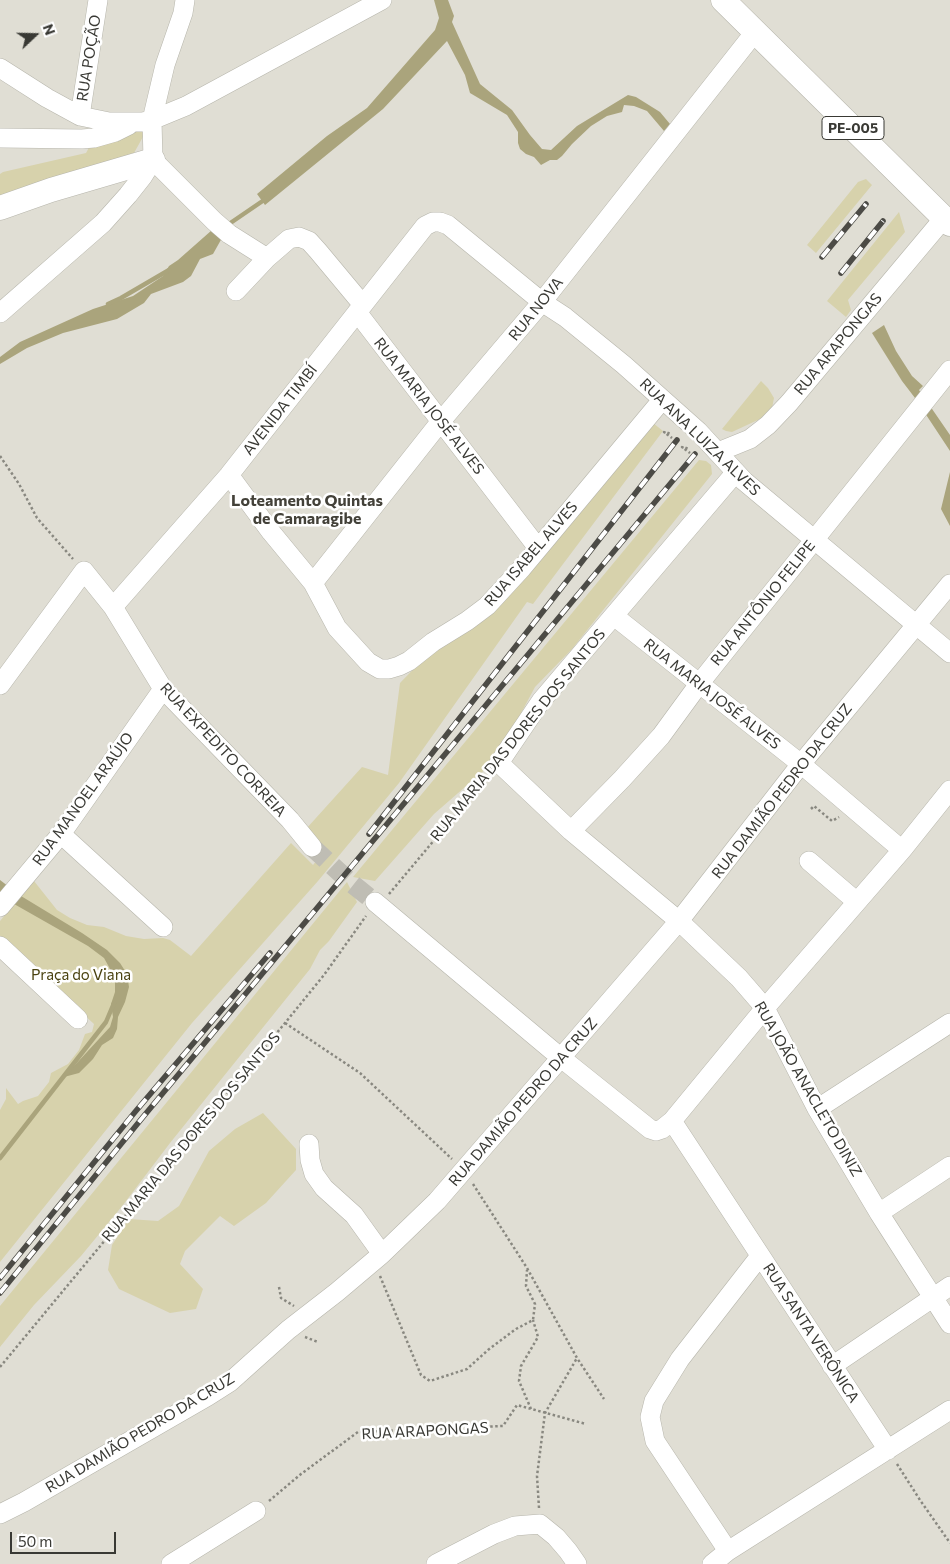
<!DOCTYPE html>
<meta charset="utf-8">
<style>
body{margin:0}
#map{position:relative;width:950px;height:1564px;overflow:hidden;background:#e0ded4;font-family:Commissioner,sans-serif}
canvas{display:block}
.north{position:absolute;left:10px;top:10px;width:50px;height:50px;-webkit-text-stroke:4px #fff;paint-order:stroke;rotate:69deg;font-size:14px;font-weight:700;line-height:20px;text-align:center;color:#393934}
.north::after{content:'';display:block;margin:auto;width:18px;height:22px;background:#393934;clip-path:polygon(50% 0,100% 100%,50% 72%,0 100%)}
.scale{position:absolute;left:10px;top:1532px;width:106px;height:22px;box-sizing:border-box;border:2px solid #393934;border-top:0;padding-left:6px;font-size:15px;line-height:18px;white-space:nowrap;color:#393934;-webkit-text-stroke:4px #fff;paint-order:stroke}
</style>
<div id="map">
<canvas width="950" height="1564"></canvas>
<div class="north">N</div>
<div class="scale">50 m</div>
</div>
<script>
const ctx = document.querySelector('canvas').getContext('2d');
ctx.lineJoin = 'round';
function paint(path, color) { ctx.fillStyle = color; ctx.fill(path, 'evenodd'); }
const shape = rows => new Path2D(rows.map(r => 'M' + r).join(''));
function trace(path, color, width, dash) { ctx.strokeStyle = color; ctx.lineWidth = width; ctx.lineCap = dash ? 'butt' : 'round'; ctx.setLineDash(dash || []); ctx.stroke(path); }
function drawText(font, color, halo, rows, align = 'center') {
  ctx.font = font + ' Commissioner,sans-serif'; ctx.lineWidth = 5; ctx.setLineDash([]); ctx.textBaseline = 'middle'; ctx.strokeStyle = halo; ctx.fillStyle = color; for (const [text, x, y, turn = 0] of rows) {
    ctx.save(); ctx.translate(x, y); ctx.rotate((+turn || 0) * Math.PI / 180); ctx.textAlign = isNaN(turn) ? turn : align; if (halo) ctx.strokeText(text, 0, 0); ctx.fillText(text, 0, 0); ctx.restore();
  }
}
const green = shape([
 [149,126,134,153,0,196,0,174,3,172,86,153,91,144],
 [866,179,872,185,816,253,807,245,858,182],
 [899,212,905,232,848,300,851,310,846,317,827,301],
 [761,381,768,388,774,398,772,408,760,419,732,432,726,431,722,429],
 [653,423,663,431,533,604,527,602,399,783,318,881,192,1023,0,1262,0,1110,6,1099,6,1088,18,1104,23,1101,38,1096,49,1082,51,1073,68,1064,79,1050,85,1034,92,1032,94,1024,0,938,0,921,34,881,57,910,70,918,87,925,104,927,126,936,144,939,163,938,170,940,191,956,291,843,313,865,325,850,306,829,362,767,388,775,400,683],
 [699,460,706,461,711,465,712,474,572,649,535,687,496,760,434,814,375,881,353,877],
 [347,882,357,902,329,941,320,950,310,969,170,1143,123,1205,81,1256,34,1305,0,1347,0,1306],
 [263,1113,296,1149,296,1170,266,1203,234,1226,220,1216,185,1251,180,1264,203,1289,196,1309,170,1313,119,1289,108,1270,112,1245,129,1219,158,1221,179,1206,209,1151,235,1129]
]);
const water = shape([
 [434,0,448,0,454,16,452,22,480,84,512,110,530,135,542,149,551,150,577,126,628,95,636,97,660,112,670,124,664,131,647,111,634,106,624,105,622,112,607,116,591,126,572,144,562,156,557,160,550,160,541,165,534,157,526,154,520,149,518,143,518,132,507,115,470,93,465,75,447,41,383,109,265,205,257,194,327,136,367,108,435,30,439,18],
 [212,230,222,238,213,254,200,259,191,276,183,282,151,294,144,303,117,319,63,333,27,348,0,364,0,357,20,342,93,309,133,296,163,276,169,266,178,260],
 [884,325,896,351,912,376,923,386,919,390,950,435,950,451,915,398,902,381,872,333],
 [950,472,950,526,941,509],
 [0,880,21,896,82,933,107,950,120,963,127,974,129,987,125,1002,118,1017,117,1029,113,1038,102,1045,93,1059,79,1073,64,1077,110,1027,113,1017,111,1004,115,992,115,982,109,967,104,958,88,946,0,896]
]);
const stream = shape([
 [226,226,267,198],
 [108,304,121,298,169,270],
 [0,1158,106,1022,114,1003]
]);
const minorTunnel = shape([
 [312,847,350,882,375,902]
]);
const path = shape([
 [669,432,668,434,664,432,672,438],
 [687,447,686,449,682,447,690,453],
 [0,456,19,484,37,518,73,559],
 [811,809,814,806,832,821,839,817],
 [389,894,488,776],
 [285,1023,360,1073,452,1159],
 [473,1184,527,1268,577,1358,604,1399],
 [380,1276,421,1375,430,1381,467,1369,488,1350,516,1329,533,1320,535,1304,526,1286,527,1270],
 [279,1287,281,1298,294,1306],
 [305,1337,318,1342],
 [0,1367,285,1023,324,975,366,916],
 [531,1409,519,1381,521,1366,538,1337,533,1320],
 [897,1464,920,1500,950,1543],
 [269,1501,301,1474,358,1432,503,1426,517,1405,586,1424],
 [539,1508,537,1476,545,1413,577,1358]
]);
const minor = shape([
 [0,68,47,98,80,116,109,122,142,122,152,120,186,106,382,0],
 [80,116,98,0],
 [0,138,82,139,94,138,115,132,129,125],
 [153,160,214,221,229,234,267,258],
 [236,291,267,258,289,239,299,237,309,241,318,251,363,305],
 [357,312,538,548],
 [0,313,103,223,128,195,143,176,153,160,152,120,165,65,183,13,185,0],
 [718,452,750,439,768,425,789,403,944,218],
 [736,472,541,701,499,763,571,831,679,921,739,978,765,1008,817,1109,879,1213,950,1324],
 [229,475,271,532,313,583,337,628,368,662,380,669,389,669,399,666,409,661,433,642,467,621,487,606,522,568,662,400],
 [313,583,441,421,542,302,755,32],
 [113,607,229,475,425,226,433,222,440,222,448,225,542,302,565,317,624,365,698,431,744,481,950,653],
 [614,616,801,764,902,850],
 [0,685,84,571,113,607,163,689,290,820,312,847],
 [571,831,622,779,661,736,699,684,950,370],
 [61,834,163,927],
 [809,861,857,902],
 [375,902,560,1057,650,1129,656,1131,662,1129,672,1121,765,1008,902,850,950,790],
 [0,907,61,834,163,689],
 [0,946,78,1019],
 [817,1109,950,1023],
 [672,1121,888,1450],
 [309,1144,310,1160,314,1174,324,1188,354,1215,382,1254],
 [879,1213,950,1166],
 [832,1366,950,1286],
 [0,1514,24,1502,208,1396,230,1382,288,1330,337,1292,382,1254,437,1201,679,921,801,764,950,584],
 [728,1551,655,1441,650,1417,654,1401,680,1359,760,1256],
 [171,1564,256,1511],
 [436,1564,494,1534,515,1526,540,1524,556,1537,568,1551,577,1564],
 [712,1564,728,1551,950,1410]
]);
const major = shape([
 [723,0,950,224],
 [0,208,51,190,153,160]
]);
const rail = shape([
 [822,257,866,204],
 [841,273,883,221],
 [369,834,677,440],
 [0,1278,135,1112,270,953],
 [0,1293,143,1117,695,454]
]);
const shields = [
 [853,128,62]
];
const shieldNames = [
 ["PE-005",853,128]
];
const streetNames = [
 ["RUA POÇÃO",89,58,-81],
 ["RUA NOVA",536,309,-51],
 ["RUA ARAPONGAS",838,344,-50],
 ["RUA MARIA JOSÉ ALVES",429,406,52],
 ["AVENIDA TIMBÍ",280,410,-52],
 ["RUA ANA LUIZA ALVES",700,437,44],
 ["RUA ISABEL ALVES",531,554,-49],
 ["RUA ANTÔNIO FELIPE",763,603,-51],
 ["RUA MARIA JOSÉ ALVES",712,694,38],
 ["RUA MARIA DAS DORES DOS SANTOS",518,735,-51],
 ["RUA EXPEDITO CORREIA",223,750,47],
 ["RUA DAMIÃO PEDRO DA CRUZ",782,791,-52],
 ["RUA MANOEL ARAÚJO",83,799,-54],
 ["RUA JOÃO ANACLETO DINIZ",808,1089,60],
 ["RUA DAMIÃO PEDRO DA CRUZ",523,1102,-49],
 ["RUA MARIA DAS DORES DOS SANTOS",191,1137,-50],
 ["RUA SANTA VERÔNICA",811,1333,57],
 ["RUA ARAPONGAS",425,1431,-3],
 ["RUA DAMIÃO PEDRO DA CRUZ",140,1433,-31]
];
const parkNames = [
 ["Praça do Viana",81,975]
];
const neighbourhoodNames = [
 ["Loteamento Quintas",307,501],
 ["de Camaragibe",307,519]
];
paint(green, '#d7d2ac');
paint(water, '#aaa47c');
trace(stream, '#aaa47c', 4.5);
trace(minorTunnel, '#bfbdb4', 19, [19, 9]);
trace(minor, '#b6b5ab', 20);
trace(major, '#b6b5ab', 25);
trace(path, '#898880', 2.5, [2.5, 2.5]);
trace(minor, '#fff', 19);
trace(major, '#fff', 24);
trace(rail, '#4c4b46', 5.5);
trace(rail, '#fff', 4, [11]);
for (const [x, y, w] of shields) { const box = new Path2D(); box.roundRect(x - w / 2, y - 11.5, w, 23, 4); ctx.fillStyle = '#fff'; ctx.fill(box); trace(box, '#393934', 1); }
drawText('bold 14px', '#393934', null, shieldNames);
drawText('15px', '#393934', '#fff', streetNames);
drawText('15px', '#4a4210', '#fff', parkNames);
drawText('bold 16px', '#434139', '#fff', neighbourhoodNames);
</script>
